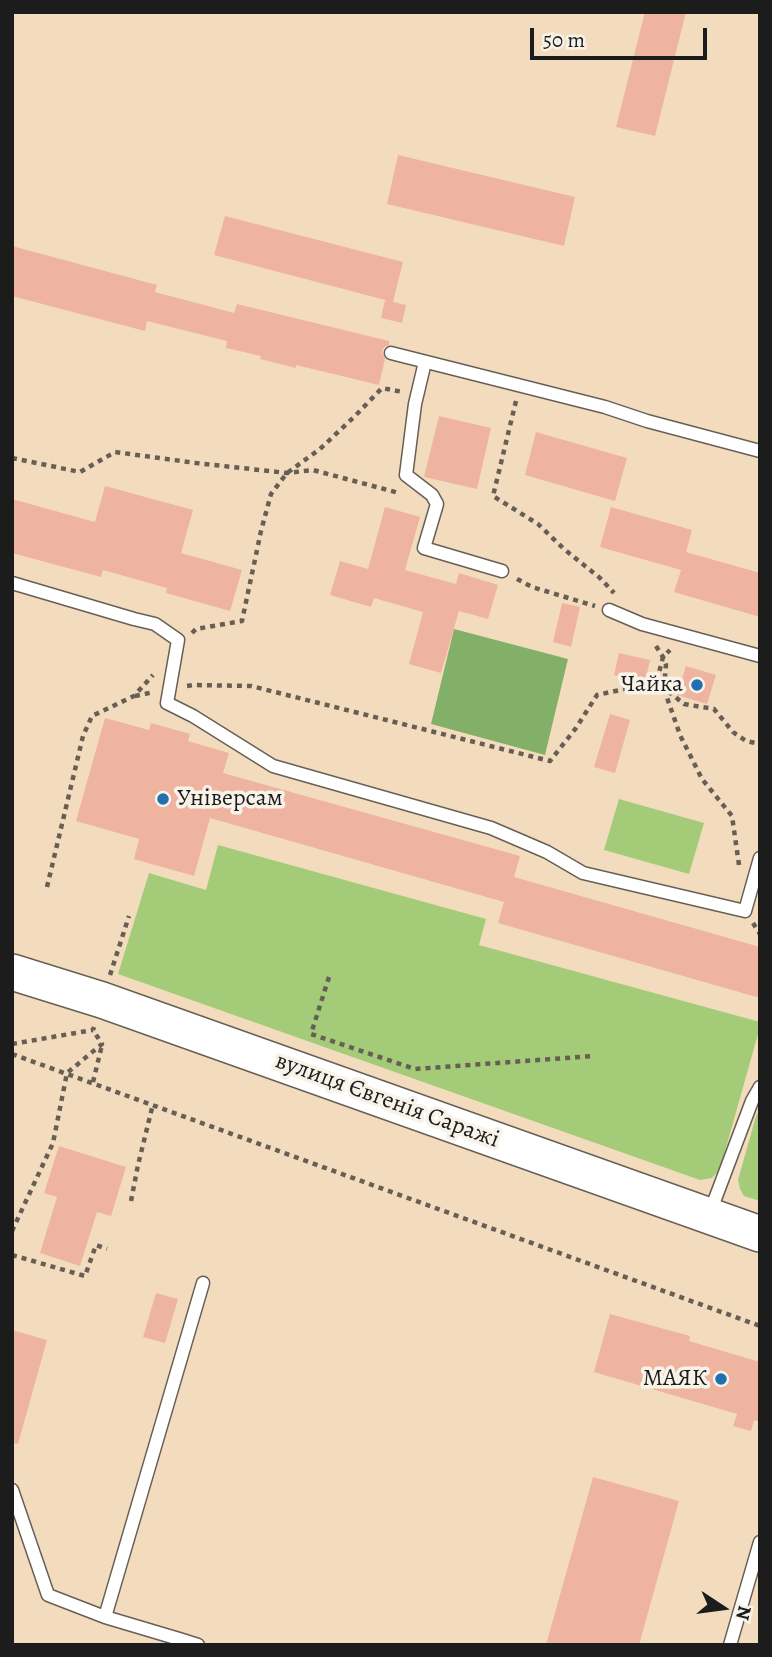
<!DOCTYPE html>
<meta charset="utf-8">
<style>
body{margin:0}
#map{position:relative;width:772px;height:1657px;overflow:hidden;background:#f3dcbe;font-family:Alegreya,serif}
canvas{display:block}
.frame{position:absolute;inset:0;border:14px solid #1c1c1c;pointer-events:none}
.north{position:absolute;left:688px;top:1573px;width:70px;height:70px;-webkit-text-stroke:5px #f7f3e8;paint-order:stroke;rotate:103deg;font-size:19px;font-weight:700;line-height:28px;text-align:center;color:#1c1c1c}
.north::after{content:'';display:block;margin:auto;width:24px;height:32px;background:#1c1c1c;clip-path:polygon(50% 0,100% 100%,50% 72%,0 100%)}
.scale{position:absolute;left:530px;top:28px;width:177px;height:32px;box-sizing:border-box;border:4px solid #1c1c1c;border-top:0;padding-left:9px;font-size:21px;line-height:24px;white-space:nowrap;color:#1c1c1c;-webkit-text-stroke:5px #f7f3e8;paint-order:stroke}
</style>
<div id="map">
<canvas width="772" height="1657"></canvas>
<div class="frame"></div>
<div class="north">N</div>
<div class="scale">50 m</div>
</div>
<script>
const ctx = document.querySelector('canvas').getContext('2d');
ctx.lineJoin = 'round';
function paint(path, color) { ctx.fillStyle = color; ctx.fill(path, 'evenodd'); }
const shape = rows => new Path2D(rows.map(r => 'M' + r).join(''));
function trace(path, color, width, dash) { ctx.strokeStyle = color; ctx.lineWidth = width; ctx.lineCap = dash ? 'butt' : 'round'; ctx.setLineDash(dash || []); ctx.stroke(path); }
function drawText(font, color, halo, rows, align = 'center') {
  ctx.font = font + ' Alegreya,serif'; ctx.lineWidth = 7; ctx.setLineDash([]); ctx.textBaseline = 'middle'; ctx.strokeStyle = halo; ctx.fillStyle = color; for (const [text, x, y, turn = 0] of rows) {
    ctx.save(); ctx.translate(x, y); ctx.rotate((+turn || 0) * Math.PI / 180); ctx.textAlign = isNaN(turn) ? turn : align; if (halo) ctx.strokeText(text, 0, 0); ctx.fillText(text, 0, 0); ctx.restore();
  }
}
const green = shape([
 [619,799,704,823,689,874,604,850],
 [218,845,486,919,479,945,760,1022,760,1027,720,1169,712,1178,700,1180,118,974,149,873,206,890],
 [760,1109,760,1201,744,1196,740,1189,738,1180,756,1116]
]);
const forest = shape([
 [454,629,568,659,545,755,431,724]
]);
const building = shape([
 [645,12,686,12,655,136,616,127],
 [398,155,575,197,564,246,387,204],
 [225,216,403,262,393,302,214,255],
 [12,246,157,285,155,292,234,313,237,304,389,341,389,345,384,347,382,352,385,359,379,385,296,365,296,368,260,359,261,356,226,348,227,341,147,321,145,331,12,296],
 [385,300,406,305,402,323,381,318],
 [439,416,491,428,477,489,424,477],
 [536,432,627,458,615,501,525,475],
 [105,486,193,510,181,553,242,570,230,611,166,593,167,588,103,570,101,577,12,553,12,499,95,522],
 [385,507,420,517,405,570,456,584,459,573,498,585,488,619,459,611,441,673,409,664,423,612,374,598,371,607,330,595,340,561,368,569],
 [611,507,692,530,686,552,760,573,760,617,674,592,681,570,600,547],
 [562,603,580,607,571,647,553,642],
 [619,653,650,660,645,682,614,675],
 [686,666,716,675,707,704,677,695],
 [610,714,630,720,615,773,594,767],
 [105,718,149,730,151,723,190,734,188,741,229,753,223,773,520,856,514,877,760,947,760,998,498,923,504,902,210,818,194,876,134,859,139,839,76,821],
 [59,1146,126,1167,111,1216,97,1212,80,1266,40,1253,57,1197,44,1193],
 [156,1293,178,1299,165,1343,143,1337],
 [610,1314,690,1336,689,1341,760,1362,760,1422,754,1420,751,1431,733,1426,737,1414,594,1372],
 [12,1330,47,1340,18,1444,12,1443],
 [593,1477,679,1501,639,1645,546,1645]
]);
const path = shape([
 [516,401,493,496,538,524,564,549,600,578,614,593],
 [12,458,80,472,115,452,196,463,287,473,313,470,399,493],
 [517,579,532,587,595,606],
 [192,633,196,629,242,621,261,531,271,494,287,473,320,449,355,416,382,388,403,392],
 [656,646,663,657,666,665,664,688,684,704,714,709,733,732,746,741,760,744],
 [187,686,194,685,251,686,550,761,576,728,597,695,634,687,655,688,663,657,670,650],
 [664,689,680,735,702,779,732,816,739,865],
 [135,696,154,692],
 [47,887,83,736,92,716,134,696,153,675],
 [753,923,760,934],
 [110,975,129,916],
 [329,977,311,1034,415,1069,593,1056],
 [12,1044,93,1030],
 [12,1054,760,1326],
 [93,1082,102,1045],
 [131,1201,138,1165,153,1104],
 [12,1231,53,1143,67,1073,102,1044,93,1030,94,1027],
 [12,1255,85,1276,96,1245,107,1249]
]);
const service = shape([
 [391,353,605,407,647,421,760,451],
 [425,362,415,404,406,475,432,495,437,504,424,548,502,571],
 [12,583,134,619,155,624,178,640,167,703,193,716,273,766,491,828,547,852,583,873,745,911,760,858],
 [609,610,642,624,760,656],
 [709,1215,752,1101,760,1087],
 [12,1490,48,1595,105,1617,179,1639,177,1645],
 [105,1617,203,1283],
 [179,1639,198,1645],
 [730,1645,760,1542]
]);
const secondary = shape([
 [12,972,102,1000,760,1234]
]);
const markers = [
 [697,685,7,"#1f6fb2"],
 [163,799,7,"#1f6fb2"],
 [721,1379,7,"#1f6fb2"]
];
const poiNames = [
 ["Чайка",683,685],
 ["Універсам",177,799,"left"],
 ["МАЯК",707,1379]
];
const streetNames = [
 ["вулиця Євгенія Саражі",387,1101,20]
];
paint(green, '#a4cc78');
paint(forest, '#83b068');
paint(building, '#eeb49f');
trace(service, '#675f55', 15);
trace(secondary, '#675f55', 38);
trace(path, '#675f55', 4.5, [5, 5]);
trace(service, '#fff', 12);
trace(secondary, '#fff', 35);
for (const [x, y, r, color] of markers) { const dot = new Path2D(); dot.arc(x, y, r, 0, 2 * Math.PI); ctx.fillStyle = color; ctx.fill(dot); trace(dot, '#f7f3e8', 2.5); }
drawText('24px', '#1c1c1c', '#f7f3e8', poiNames, 'right');
drawText('24px', '#1c1c1c', '#f7f3e8', streetNames);
</script>
